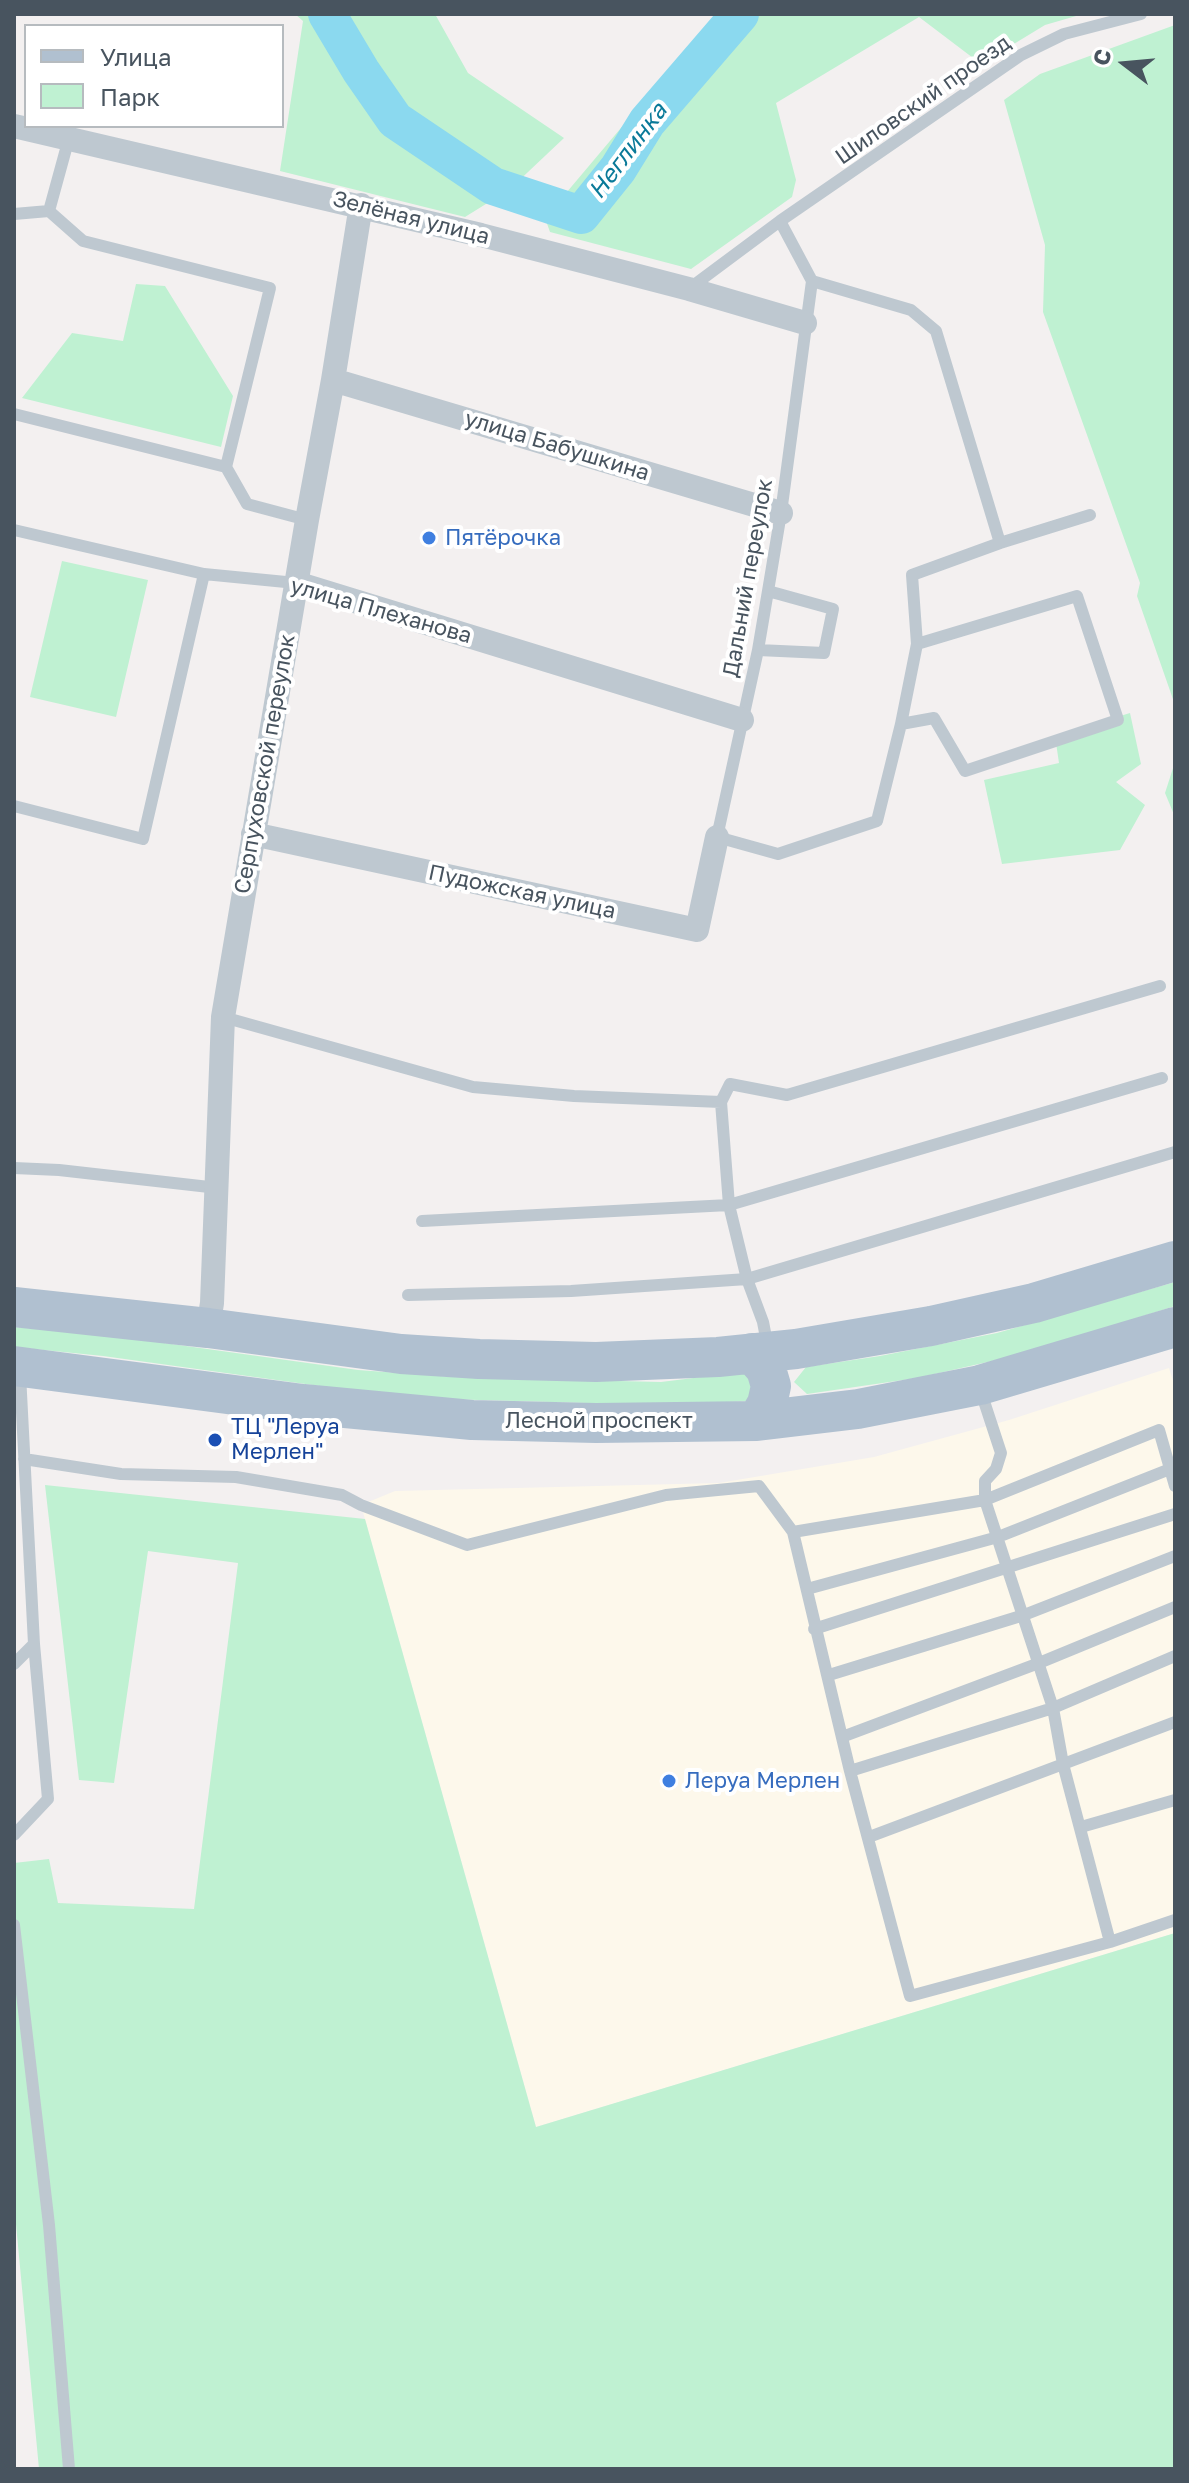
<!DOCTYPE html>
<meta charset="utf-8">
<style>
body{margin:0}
#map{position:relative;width:1189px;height:2483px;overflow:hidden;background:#f3f0f0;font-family:"Golos Text",sans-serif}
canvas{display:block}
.frame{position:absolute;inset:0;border:16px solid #48545f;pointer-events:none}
.legend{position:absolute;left:24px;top:24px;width:260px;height:104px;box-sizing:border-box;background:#fff;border:2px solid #b6bbbf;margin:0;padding:10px 14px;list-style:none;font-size:24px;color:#48545f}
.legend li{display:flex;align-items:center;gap:16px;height:40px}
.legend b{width:40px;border:2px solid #b6bbbf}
.north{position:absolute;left:1085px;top:24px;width:80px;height:80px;-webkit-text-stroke:6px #fff;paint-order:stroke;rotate:286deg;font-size:22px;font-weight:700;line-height:32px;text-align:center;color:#48545f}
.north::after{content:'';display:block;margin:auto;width:28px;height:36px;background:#48545f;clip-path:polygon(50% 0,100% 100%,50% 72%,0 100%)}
</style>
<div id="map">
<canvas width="1189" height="2483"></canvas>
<div class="frame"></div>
<ul class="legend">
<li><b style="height:10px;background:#b0c0d0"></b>Улица</li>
<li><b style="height:22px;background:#bff1d2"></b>Парк</li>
</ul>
<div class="north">С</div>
</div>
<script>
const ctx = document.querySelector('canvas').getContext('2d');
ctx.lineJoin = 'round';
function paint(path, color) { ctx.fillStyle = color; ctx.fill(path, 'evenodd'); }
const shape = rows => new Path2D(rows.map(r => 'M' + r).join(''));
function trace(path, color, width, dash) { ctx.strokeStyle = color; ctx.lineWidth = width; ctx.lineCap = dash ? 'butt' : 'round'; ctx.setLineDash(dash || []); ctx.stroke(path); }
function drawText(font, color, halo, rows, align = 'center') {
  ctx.font = font + ' "Golos Text",sans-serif'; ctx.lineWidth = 8; ctx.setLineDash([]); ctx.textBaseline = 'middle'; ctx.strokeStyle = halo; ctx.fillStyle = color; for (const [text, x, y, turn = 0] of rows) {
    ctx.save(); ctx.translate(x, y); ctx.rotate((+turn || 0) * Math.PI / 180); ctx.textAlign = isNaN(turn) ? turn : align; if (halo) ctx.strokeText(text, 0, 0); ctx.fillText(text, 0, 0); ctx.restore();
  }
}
const commercial = shape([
 [1169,1368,1175,1387,1175,1933,536,2127,361,1505,395,1491,719,1483,874,1457,1009,1420]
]);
const green = shape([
 [295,14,435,14,468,73,564,138,510,189,465,217,280,171,303,21],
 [717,14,1083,14,1045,25,981,64,919,17,776,103,796,180,792,197,691,269,550,232,545,218],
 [1175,25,1175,705,1137,596,1140,583,1043,312,1045,245,1004,100,1040,74],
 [136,284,165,286,233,396,221,447,22,398,72,333,123,341],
 [62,561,148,580,116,717,30,697],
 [1130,713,1141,764,1116,782,1145,805,1120,850,1002,864,984,780,1059,763,1055,736],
 [1175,762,1175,817,1165,793],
 [1175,1282,1175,1306,1023,1354,917,1378,807,1394,794,1382,806,1367,880,1356,997,1333],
 [14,1327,107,1335,358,1370,454,1377,661,1382,750,1371,758,1377,750,1401,658,1405,443,1399,356,1391,103,1356,14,1347],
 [45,1485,365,1519,536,2127,1175,1933,1175,2469,39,2469,14,2203,14,1863,49,1859,58,1903,194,1909,238,1563,148,1551,114,1783,79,1780]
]);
const river = shape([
 [327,14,361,71,395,120,493,186,581,215,618,169,647,122,740,14]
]);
const lane = shape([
 [49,211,69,138],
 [14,214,49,211,83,241,270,288,226,467,247,504,307,520],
 [780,221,812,281],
 [690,288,780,221,1021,55,1064,34,1141,14],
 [14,414,226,467],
 [14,530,204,574,296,583],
 [1000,543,936,331,911,310,812,281,781,513,768,591,758,650,717,837,778,854,877,821,901,724,917,644,912,575,1000,543,1090,515],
 [758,650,824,653,833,609,768,591],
 [901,724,934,718,965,771,1118,720,1077,596,917,644],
 [14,806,143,839,204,574],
 [223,1017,473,1087,574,1096,721,1102],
 [14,1168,59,1170,218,1188],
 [422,1221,729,1205,1162,1078],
 [408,1295,571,1291,747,1279,1175,1152],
 [768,1348,763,1322,747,1279,729,1205,721,1102,730,1084,787,1095,1160,986],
 [980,1389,1001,1453,996,1469,985,1481,985,1500,1053,1708,1063,1764,1110,1942],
 [24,1459,121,1474,236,1477,342,1495,361,1505,467,1545,666,1495,759,1486,793,1532],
 [1175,1486,1159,1430,985,1500,793,1532,850,1771,910,1996,1110,1942,1175,1920],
 [807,1589,998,1537,1170,1469],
 [814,1629,1175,1514],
 [14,1664,34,1644,20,1374],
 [829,1675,1024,1615,1175,1556],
 [842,1737,1039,1663,1175,1607],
 [850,1771,1053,1708,1175,1656],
 [1081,1827,1175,1800],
 [14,1835,48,1799,34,1644],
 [869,1837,1175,1722],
 [14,1925,49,2225,69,2469]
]);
const street = shape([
 [14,126,481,235,689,289,805,323],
 [333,380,781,513],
 [296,583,742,720],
 [253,834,697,930,717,837],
 [208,1328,212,1303,223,1017,307,520,333,380,361,205]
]);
const primary = shape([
 [14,1307,208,1328,401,1354,479,1359,596,1362,718,1357,796,1349,931,1326,1034,1303,1175,1261],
 [752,1353,766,1369,771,1386,767,1404,757,1421],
 [14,1366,303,1404,472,1420,596,1423,757,1421,858,1409,980,1385,1175,1327]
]);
const markers = [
 [429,538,8,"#3f7fe0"],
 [215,1440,8,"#1a4fb4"],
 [669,1781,8,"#3f7fe0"]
];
const streetNames = [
 ["Шиловский проезд",923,100,-35],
 ["Зелёная улица",411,218,14],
 ["улица Бабушкина",557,446,17],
 ["Дальний переулок",748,578,-80],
 ["улица Плеханова",381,611,16],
 ["Серпуховской переулок",265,764,-80],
 ["Пудожская улица",522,892,12],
 ["Лесной проспект",599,1421]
];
const shopNames = [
 ["Пятёрочка",445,538],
 ["Леруа Мерлен",685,1781]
];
const transitNames = [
 ["ТЦ \"Леруа",231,1427],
 ["Мерлен\"",231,1452]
];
const waterNames = [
 ["Неглинка",628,151,-53]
];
paint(commercial, '#fdf8eb');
paint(green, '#bff1d2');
trace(river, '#8bd9ef', 38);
trace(lane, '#bec8d0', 12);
trace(street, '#bec8d0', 24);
trace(primary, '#b0c0d0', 40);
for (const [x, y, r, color] of markers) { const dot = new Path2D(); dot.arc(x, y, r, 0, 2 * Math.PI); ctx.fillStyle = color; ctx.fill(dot); trace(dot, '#fff', 3); }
drawText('22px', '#48545f', '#fff', streetNames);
drawText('22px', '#366cbe', '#fff', shopNames, 'left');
drawText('22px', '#164399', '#fff', transitNames, 'left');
drawText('italic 24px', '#0a7a99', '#fff', waterNames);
</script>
